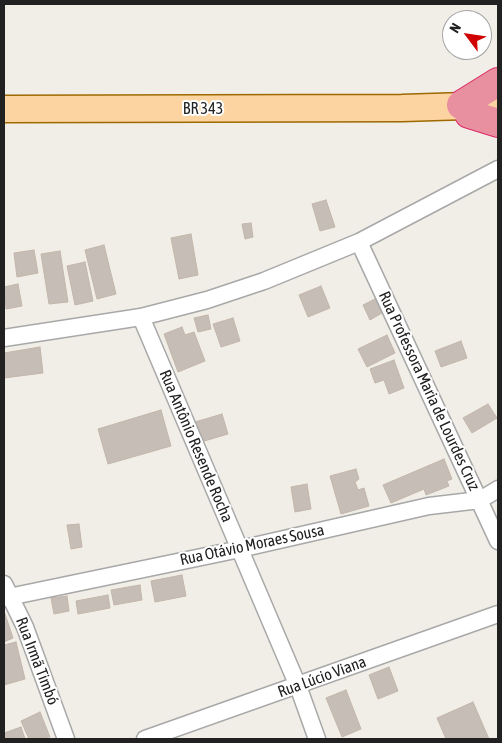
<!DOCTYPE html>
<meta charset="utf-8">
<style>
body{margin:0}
#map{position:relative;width:502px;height:743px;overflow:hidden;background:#f1eee7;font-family:"Asap Condensed",sans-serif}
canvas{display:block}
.frame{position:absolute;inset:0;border:5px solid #212121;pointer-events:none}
.north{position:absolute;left:442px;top:10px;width:50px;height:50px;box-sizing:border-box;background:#fff;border:1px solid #a6a6a6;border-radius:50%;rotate:301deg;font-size:14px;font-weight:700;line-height:20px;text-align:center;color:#212121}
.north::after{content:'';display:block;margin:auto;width:18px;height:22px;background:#d10001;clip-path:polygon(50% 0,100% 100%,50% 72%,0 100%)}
</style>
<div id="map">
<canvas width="502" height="743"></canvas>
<div class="frame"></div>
<div class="north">N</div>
</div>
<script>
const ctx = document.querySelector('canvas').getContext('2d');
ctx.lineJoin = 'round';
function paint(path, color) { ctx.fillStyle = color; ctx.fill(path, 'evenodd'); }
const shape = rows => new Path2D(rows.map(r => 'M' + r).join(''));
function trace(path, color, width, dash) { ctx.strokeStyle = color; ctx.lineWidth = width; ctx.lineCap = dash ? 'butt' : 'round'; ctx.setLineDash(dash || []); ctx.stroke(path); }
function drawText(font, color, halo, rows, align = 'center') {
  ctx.font = font + ' "Asap Condensed",sans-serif'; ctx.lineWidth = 4; ctx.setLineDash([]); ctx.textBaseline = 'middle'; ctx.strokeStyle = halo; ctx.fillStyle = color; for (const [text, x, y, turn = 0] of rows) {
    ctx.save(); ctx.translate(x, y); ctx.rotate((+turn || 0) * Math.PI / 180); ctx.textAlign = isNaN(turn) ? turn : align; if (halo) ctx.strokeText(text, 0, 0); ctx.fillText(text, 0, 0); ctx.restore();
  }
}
const building = shape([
 [326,200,335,227,320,231,312,204,326,200],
 [251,223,253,237,245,239,242,224,251,223],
 [191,234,198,275,179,279,171,238,191,234],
 [104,245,116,294,97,299,85,250,104,245],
 [34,250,38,273,17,277,14,253,34,250],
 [60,251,68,302,49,304,41,254,60,251],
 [85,262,93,301,75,305,67,266,85,262],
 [18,284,22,306,6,309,4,287,18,284],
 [321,286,330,308,308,317,299,295,321,286],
 [375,299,382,313,370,320,363,305,375,299],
 [208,315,211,329,198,332,194,318,208,315],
 [233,318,240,341,221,347,213,324,233,318],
 [182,327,185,335,194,332,205,361,178,372,164,334,182,327],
 [387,335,395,353,367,367,358,349,387,335],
 [461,341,467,358,441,367,435,351,461,341],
 [40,347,43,373,4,378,4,353,40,347],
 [394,360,404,388,389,394,384,380,375,383,370,369,394,360],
 [488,404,497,418,472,433,463,418,488,404],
 [161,410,171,446,108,464,98,429,161,410],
 [222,414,228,434,201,442,195,422,222,414],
 [444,459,452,479,447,481,449,486,426,495,424,489,391,503,383,485,444,459],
 [356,469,359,479,355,482,358,490,364,488,369,506,341,514,330,476,356,469],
 [307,484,311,509,295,512,291,487,307,484],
 [79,524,82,547,71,549,67,525,79,524],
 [182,575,186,596,155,602,151,581,182,575],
 [140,585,142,600,114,605,111,590,140,585],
 [108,595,110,608,78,614,76,601,108,595],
 [67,596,69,611,54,614,51,598,67,596],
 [4,611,13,638,4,642,4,611],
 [16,642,25,679,4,685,4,645,16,642],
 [389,667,398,691,378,699,369,675,389,667],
 [346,690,361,729,342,737,326,698,346,690],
 [473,702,489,739,446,739,437,718,473,702],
 [40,712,50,737,29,739,21,721,40,712],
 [21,727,25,739,4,739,4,733,21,727]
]);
const street = shape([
 [359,242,498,541],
 [141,317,298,686,317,739],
 [4,338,141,317,207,300,264,281,359,242,498,169],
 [4,584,25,627,66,739],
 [4,598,240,549,429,506,480,500,498,489],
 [145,739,498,614]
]);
const primary = shape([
 [4,109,402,108,498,105]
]);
const highway = shape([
 [461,105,498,82],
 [469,114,498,123]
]);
const streetNames = [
 ["BR 343",203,109],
 ["Rua Professora Maria de Lourdes Cruz",429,391,65],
 ["Rua Antônio Resende Rocha",196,446,67],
 ["Rua Otávio Moraes Sousa",252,545,-12],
 ["Rua Irmã Timbó",37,661,69],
 ["Rua Lúcio Viana",322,677,-20]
];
paint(building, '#c6beb6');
trace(building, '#c3b5a9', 1);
trace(street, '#a8a8a8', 19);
trace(primary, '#9d6900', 29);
trace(highway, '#dc2866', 30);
trace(street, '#fff', 16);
trace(primary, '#fcd4a1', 26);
trace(highway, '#e890a0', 28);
drawText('16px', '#212121', '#fff', streetNames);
</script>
